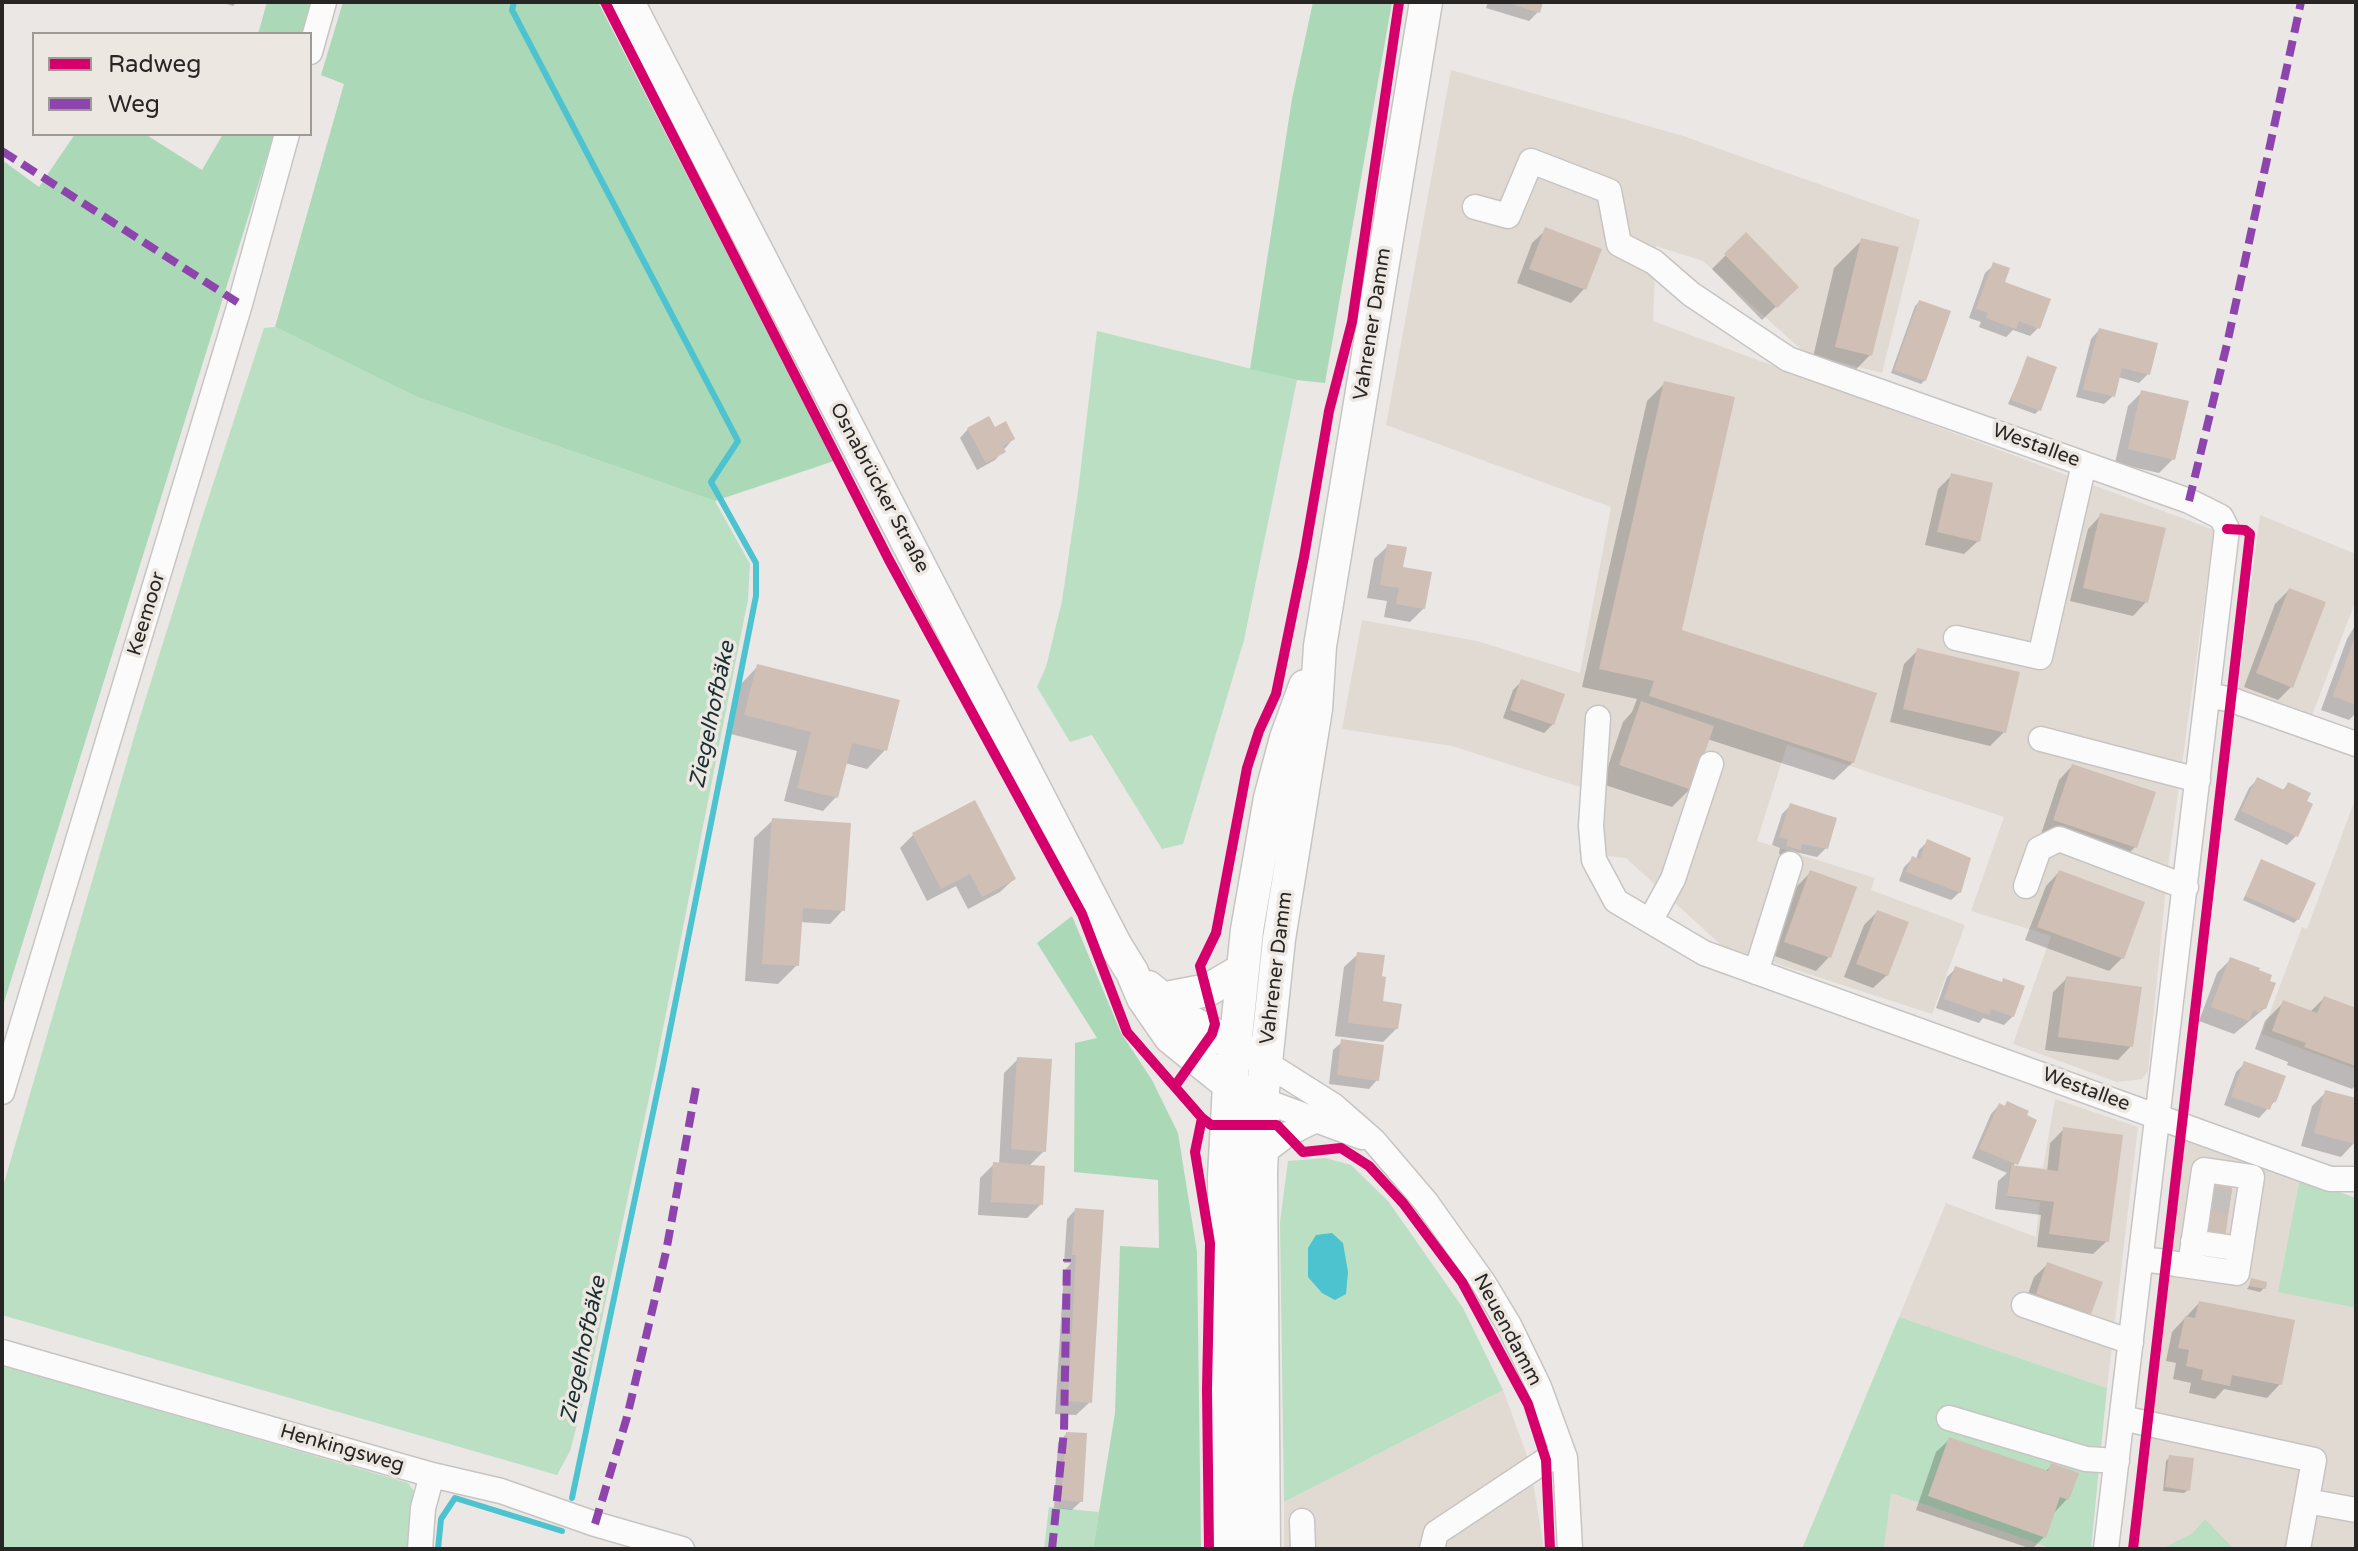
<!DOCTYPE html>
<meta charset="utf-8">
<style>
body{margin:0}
#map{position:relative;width:2358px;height:1551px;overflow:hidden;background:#eae7e5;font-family:"Varela Round",sans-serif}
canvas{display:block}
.frame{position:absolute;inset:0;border:4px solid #282624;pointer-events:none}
.legend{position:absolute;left:32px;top:32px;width:280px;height:104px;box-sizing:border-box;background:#ede7e2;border:2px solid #9e9a96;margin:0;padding:10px 14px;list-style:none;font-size:24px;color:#282624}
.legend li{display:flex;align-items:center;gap:16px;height:40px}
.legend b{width:40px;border:2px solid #9e9a96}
</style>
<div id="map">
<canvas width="2358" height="1551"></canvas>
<div class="frame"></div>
<ul class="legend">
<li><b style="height:10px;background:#d6006c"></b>Radweg</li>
<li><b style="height:10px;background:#8e44ad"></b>Weg</li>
</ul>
</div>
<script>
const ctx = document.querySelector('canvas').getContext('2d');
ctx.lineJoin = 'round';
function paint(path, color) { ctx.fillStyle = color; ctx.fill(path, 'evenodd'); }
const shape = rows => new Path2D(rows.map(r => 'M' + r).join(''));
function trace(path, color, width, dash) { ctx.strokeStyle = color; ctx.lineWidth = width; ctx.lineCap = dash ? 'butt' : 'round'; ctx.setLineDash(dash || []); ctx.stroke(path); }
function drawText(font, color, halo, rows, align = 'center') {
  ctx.font = font + ' "Varela Round",sans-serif'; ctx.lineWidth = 7; ctx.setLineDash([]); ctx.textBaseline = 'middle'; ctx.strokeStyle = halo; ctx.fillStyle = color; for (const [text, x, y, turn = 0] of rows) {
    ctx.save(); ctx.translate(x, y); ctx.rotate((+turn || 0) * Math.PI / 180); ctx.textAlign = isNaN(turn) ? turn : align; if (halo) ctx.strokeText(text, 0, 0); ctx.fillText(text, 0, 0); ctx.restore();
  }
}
const built = shape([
 [1451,70,1683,136,1920,220,1882,373,1805,353,1703,261,1656,246,1653,321,2214,530,2168,867,2148,1071,2142,1079,2117,1082,2013,1044,2051,936,1971,911,2004,817,1787,745,1757,841,1875,878,1871,890,1965,925,1932,1014,1722,946,1626,858,1579,853,1586,789,1452,746,1342,729,1362,620,1477,641,1580,673,1611,507,1386,425],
 [2260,515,2356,554,2356,600,2311,718,2238,689],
 [2356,797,2356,1069,2262,1034,2302,927,2307,929],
 [2055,1099,2138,1127,2107,1388,1899,1317,1946,1203,2036,1237,2040,1202,2007,1197,2010,1165,2043,1168],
 [2185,1139,2300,1178,2279,1292,2356,1308,2356,1549,2137,1549],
 [1503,1390,1530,1464,1544,1549,1284,1549,1284,1502],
 [1891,1493,2053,1549,1884,1549]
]);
const green = shape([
 [275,327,417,397,715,501,750,564,748,599,653,1079,590,1375,570,1451,557,1475,2,1315,2,1190,139,720,202,518,264,328],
 [1097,331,1297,380,1244,640,1183,844,1162,849,1092,735,1070,742,1037,687,1046,667,1062,601,1078,492],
 [1325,1158,1351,1165,1388,1201,1463,1308,1503,1390,1284,1502,1280,1222,1288,1161],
 [2300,1178,2356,1198,2356,1308,2278,1292],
 [1899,1317,2107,1388,2091,1549,2053,1549,1891,1493,1884,1549,1802,1549],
 [2,1365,408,1483,416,1494,411,1549,2,1549],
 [1049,1507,1099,1512,1093,1549,1044,1549],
 [2205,1519,2234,1549,2162,1549,2193,1533]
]);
const forest = shape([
 [267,2,314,2,304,34,258,34],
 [343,2,598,2,834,461,715,501,417,397,275,327,344,84,321,75],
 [1313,2,1392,2,1325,383,1297,380,1250,369,1292,99],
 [75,134,145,134,202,170,223,134,274,134,2,1009,2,160,39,187],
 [1072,916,1121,1033,1152,1080,1178,1133,1197,1252,1201,1549,1093,1549,1115,1413,1120,1246,1159,1248,1158,1180,1074,1172,1075,1043,1097,1038,1037,943]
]);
const water = shape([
 [1332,1233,1343,1243,1348,1272,1346,1294,1335,1300,1322,1293,1308,1277,1308,1248,1316,1235]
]);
const shadow = shape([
 [220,2,237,2,233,6],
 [1488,2,1541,2,1538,12,1529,21,1486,8],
 [1546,230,1584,289,1571,303,1517,283,1532,243],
 [1746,235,1796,287,1762,320,1712,269],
 [1862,240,1870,355,1843,383,1809,374,1834,268],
 [1994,265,2003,283,2038,328,2030,336,2013,330,2006,337,1979,327,1981,322,1969,318,1985,273],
 [1919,302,1925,380,1921,384,1891,373,1915,306],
 [2099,330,2148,374,2139,383,2118,377,2113,396,2104,404,2076,397,2091,339],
 [2028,358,2039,410,2035,414,2008,404],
 [1665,383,1680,632,1853,762,1834,780,1707,739,1690,789,1672,807,1602,784,1623,722,1632,712,1637,699,1582,687,1647,401],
 [2142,392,2173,459,2159,473,2115,463,2128,406],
 [968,429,994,430,1013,439,995,460,977,470,960,438],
 [1951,476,1978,541,1964,554,1925,545,1938,489],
 [2101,515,2146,602,2133,616,2070,601,2088,529],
 [1388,546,1424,608,1410,622,1384,617,1387,601,1367,598,1374,559],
 [2289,590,2292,686,2278,700,2244,687,2275,604],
 [2356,624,2356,713,2349,720,2321,710,2347,639],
 [1918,650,2004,732,1990,746,1890,722,1904,664],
 [758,666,885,750,867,769,845,763,836,797,823,811,784,801,797,751,727,733,740,685],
 [1522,681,1553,724,1544,733,1503,718,1513,690],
 [2072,766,2135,847,2122,860,2041,834,2059,780],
 [2257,780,2282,791,2288,784,2304,802,2311,805,2296,836,2287,845,2234,820,2249,788],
 [1791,805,1826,848,1817,857,1795,852,1790,858,1779,854,1780,848,1772,845,1782,814],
 [773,820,843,910,830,924,800,922,797,965,778,984,745,981,754,838],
 [913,835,1014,879,1000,892,968,909,956,886,927,901,900,848],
 [1928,841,1960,892,1951,900,1899,881,1904,867,1913,858,1916,859,1919,850],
 [2262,861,2298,919,2294,923,2243,900],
 [1811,872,1829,957,1816,971,1772,955,1797,886],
 [2059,872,2122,958,2109,971,2025,940,2046,886],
 [1877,912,1887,975,1873,988,1844,977,1864,925],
 [1358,954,1397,1028,1383,1042,1335,1036,1344,967],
 [2230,960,2265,1008,2234,1034,2199,1021,2217,973],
 [1956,968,2000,983,2003,981,2013,1016,2004,1025,1983,1018,1979,1023,1936,1008,1947,977],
 [2067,978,2131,1046,2118,1060,2045,1050,2053,992],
 [2324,998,2356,1010,2356,1085,2352,1089,2287,1065,2288,1062,2255,1049,2265,1021,2284,1002,2310,1012],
 [1342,1042,1377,1080,1369,1089,1329,1084,1333,1050],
 [1018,1059,1044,1151,1028,1167,1041,1204,1027,1218,978,1215,980,1178,994,1164,999,1165,1004,1073],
 [2245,1063,2275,1101,2259,1118,2224,1105,2236,1072],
 [2326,1092,2356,1100,2354,1143,2341,1157,2301,1146,2312,1106],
 [2007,1103,2035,1121,2013,1167,2047,1172,2050,1143,2064,1129,2107,1241,2093,1254,2037,1247,2041,1215,1995,1209,1998,1181,2007,1173,1972,1158,1991,1114,1999,1105,2004,1107],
 [2216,1181,2220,1241,2205,1240,2212,1185],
 [1075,1210,1090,1402,1076,1415,1055,1414,1064,1271,1071,1263,1064,1263,1067,1219],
 [2048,1264,2089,1313,2076,1327,2023,1308,2034,1277],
 [2252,1281,2264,1288,2260,1292,2247,1289],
 [2199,1303,2280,1384,2267,1398,2224,1389,2215,1399,2189,1393,2191,1383,2173,1379,2176,1363,2166,1361,2172,1332],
 [1066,1434,1081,1501,1072,1510,1054,1508,1058,1443],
 [1950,1439,2045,1472,2051,1466,2067,1499,2054,1513,2044,1537,2032,1549,1916,1510,1936,1452],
 [2170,1457,2188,1490,2184,1493,2163,1491,2166,1461]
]);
const stream = shape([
 [514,2,512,10,738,441,711,482,756,563,756,596,663,1065,572,1498],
 [438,1549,441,1519,455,1498,562,1531]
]);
const building = shape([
 [1505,2,1543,2,1540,13],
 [1545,227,1602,249,1586,290,1529,269],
 [1746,232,1799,287,1777,308,1724,254],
 [1861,238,1899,247,1872,356,1835,347],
 [1993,262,2010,268,2005,282,2051,299,2040,329,2019,321,2016,329,1986,318,1988,313,1976,309],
 [1919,300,1951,311,1926,381,1894,370],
 [2099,328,2158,343,2150,375,2122,368,2115,397,2083,389],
 [2027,356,2057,367,2041,411,2011,400],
 [1664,381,1735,397,1682,630,1877,693,1854,763,1649,696,1654,681,1599,669],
 [2141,390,2189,401,2175,460,2128,449],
 [989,416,995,427,1006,421,1015,439,1003,446,1006,452,986,463,967,428],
 [1951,473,1993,483,1980,542,1937,532],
 [2100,513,2166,528,2148,603,2083,588],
 [1387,544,1407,547,1403,567,1432,572,1425,609,1396,604,1399,588,1380,585],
 [2289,588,2326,602,2293,688,2256,673],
 [2356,634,2356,705,2333,696],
 [1917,648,2020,672,2006,733,1903,709],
 [757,664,900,700,887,751,852,743,838,798,797,788,811,732,744,715],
 [1521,679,1565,694,1554,725,1510,710],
 [1641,701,1714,726,1692,790,1619,765],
 [2072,764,2156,792,2137,848,2053,820],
 [2257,777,2284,790,2288,782,2311,793,2307,801,2313,804,2298,837,2241,811],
 [975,800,1016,879,982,897,970,874,941,889,912,833],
 [1790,803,1837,818,1828,849,1802,844,1801,850,1786,846,1788,839,1779,837],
 [772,818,851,823,845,911,803,908,799,966,762,964],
 [1927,839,1971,858,1961,893,1906,872,1912,856,1920,859],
 [2261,859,2316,883,2299,920,2245,896],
 [1810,870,1857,887,1831,958,1784,942],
 [2059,870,2145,902,2124,959,2037,927],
 [1877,910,1909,922,1888,976,1856,964],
 [1357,952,1385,955,1382,976,1386,977,1383,1001,1402,1004,1398,1029,1348,1023],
 [2230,957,2260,968,2259,970,2272,975,2270,981,2276,983,2266,1009,2262,1008,2260,1013,2253,1010,2249,1021,2211,1007],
 [1955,966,2002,982,2003,978,2025,986,2014,1017,1991,1009,1989,1015,1944,999],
 [2066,976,2142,987,2133,1047,2058,1037],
 [2324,996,2356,1008,2356,1066,2304,1047,2306,1043,2272,1031,2283,1000,2317,1013],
 [1341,1039,1384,1045,1379,1081,1337,1075],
 [1017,1057,1052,1059,1046,1152,1011,1149],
 [2244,1061,2286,1076,2276,1102,2273,1101,2270,1110,2231,1097],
 [2325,1090,2356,1098,2356,1144,2314,1133],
 [2007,1101,2029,1111,2027,1115,2037,1120,2018,1165,1979,1149,1999,1103,2005,1106],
 [2063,1127,2123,1135,2109,1242,2049,1234,2054,1202,2007,1196,2011,1165,2058,1171],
 [993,1162,1045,1166,1043,1205,991,1202],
 [2215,1179,2233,1181,2225,1239,2208,1236],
 [1075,1208,1104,1210,1092,1403,1068,1401,1076,1255,1072,1255],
 [2047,1262,2103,1282,2091,1314,2036,1294],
 [2251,1278,2267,1282,2266,1289,2249,1286],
 [2199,1301,2295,1320,2282,1385,2232,1375,2230,1386,2201,1380,2203,1370,2186,1366,2189,1350,2178,1348,2185,1316,2195,1318],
 [1066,1432,1087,1433,1083,1502,1061,1500],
 [1949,1437,2048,1471,2051,1463,2079,1473,2069,1500,2060,1497,2046,1538,1928,1496],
 [2169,1455,2194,1458,2190,1491,2165,1487]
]);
const minorTunnel = shape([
 [2212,1199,2230,1202]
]);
const minor = shape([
 [310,52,324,2],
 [1475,207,1508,216,1531,161,1609,191,1619,244,1654,262,1691,294,1788,359,2189,501,2221,517,2227,529,2106,1549],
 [1956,638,2040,657,2084,464],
 [2208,695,2232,700,2356,744],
 [1598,718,1591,826,1594,860,1616,901,1704,953,2330,1179,2356,1179],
 [2041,739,2198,780],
 [2026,886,2039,849,2059,839,2186,887],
 [1650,921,1673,879,1711,764],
 [1756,972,1790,864],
 [1266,1063,1334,1106,1374,1141,1426,1202,1483,1282,1509,1325,1539,1387,1565,1458,1570,1549],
 [2,1092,240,304,287,134],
 [1262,1100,1362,1137],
 [1259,1156,1288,1134,1316,1120],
 [2193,1242,2241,1249],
 [2141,1259,2166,1262,2176,1264,2190,1266,2237,1273,2252,1177,2204,1170,2190,1266],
 [2024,1305,2131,1342],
 [2,1352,432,1475,501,1491,595,1524,682,1549],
 [1949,1418,2086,1459,2117,1461],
 [2122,1418,2314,1460,2298,1549],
 [2307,1501,2356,1510],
 [1302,1521,1303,1549],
 [420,1549,423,1508,432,1475],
 [1432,1549,1436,1533,1546,1460,1565,1458]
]);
const major = shape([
 [628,2,1116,946,1132,972,1143,998,1170,1037,1231,1086,1262,1100,1279,939,1316,709,1320,646,1426,2],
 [1148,987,1191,1022,1249,1053],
 [1161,999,1208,990,1242,970],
 [1231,1086,1247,930,1270,798,1286,738,1305,686]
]);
const highway = shape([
 [1230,1549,1226,1177,1231,1086],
 [1262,1549,1259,1172,1262,1100]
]);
const quiet = shape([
 [2,151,240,304],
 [2189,501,2227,344,2301,2],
 [595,1524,627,1417,666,1252,696,1087],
 [1052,1549,1064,1431,1067,1259]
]);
const cycleway = shape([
 [605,2,889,560,1082,914,1127,1032,1202,1118,1195,1152,1210,1243,1207,1389,1209,1549],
 [1175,1086,1212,1034,1215,1024,1200,966,1216,933,1247,768,1259,731,1276,694,1304,557,1329,411,1352,322,1399,2],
 [1202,1118,1211,1125,1277,1125,1303,1152,1341,1148,1369,1166,1403,1203,1462,1282,1528,1404,1546,1460,1550,1549],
 [2133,1549,2250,534,2245,530,2227,529]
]);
const streetNames = [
 ["Vahrener Damm",1373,324,-81],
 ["Westallee",2036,446,20],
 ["Osnabrücker Straße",879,488,62],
 ["Keemoor",147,614,-73],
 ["Vahrener Damm",1277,968,-83],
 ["Westallee",2086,1090,20],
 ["Neuendamm",1507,1330,62],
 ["Henkingsweg",342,1449,16]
];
const waterNames = [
 ["Ziegelhofbäke",713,715,-78],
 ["Ziegelhofbäke",584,1350,-78]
];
paint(built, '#e1dad3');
paint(green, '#badfc2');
paint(forest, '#abd9b7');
paint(water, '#4dc3d0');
paint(shadow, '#0003');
trace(stream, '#4dc3d0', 6);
paint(building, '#d0bfb4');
trace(minorTunnel, '#c3c0be', 24, [24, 12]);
trace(minor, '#c7c5c3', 27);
trace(major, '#c7c5c3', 35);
trace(highway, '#c7c5c3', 39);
trace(minor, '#fcfbfb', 24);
trace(major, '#fcfbfb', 32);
trace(highway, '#fcfbfb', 36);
trace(quiet, '#8e44ad', 8, [16, 8]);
trace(cycleway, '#d6006c', 10);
drawText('20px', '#282624', '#ede7e2', streetNames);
drawText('italic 22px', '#172e32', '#ede7e2', waterNames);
</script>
